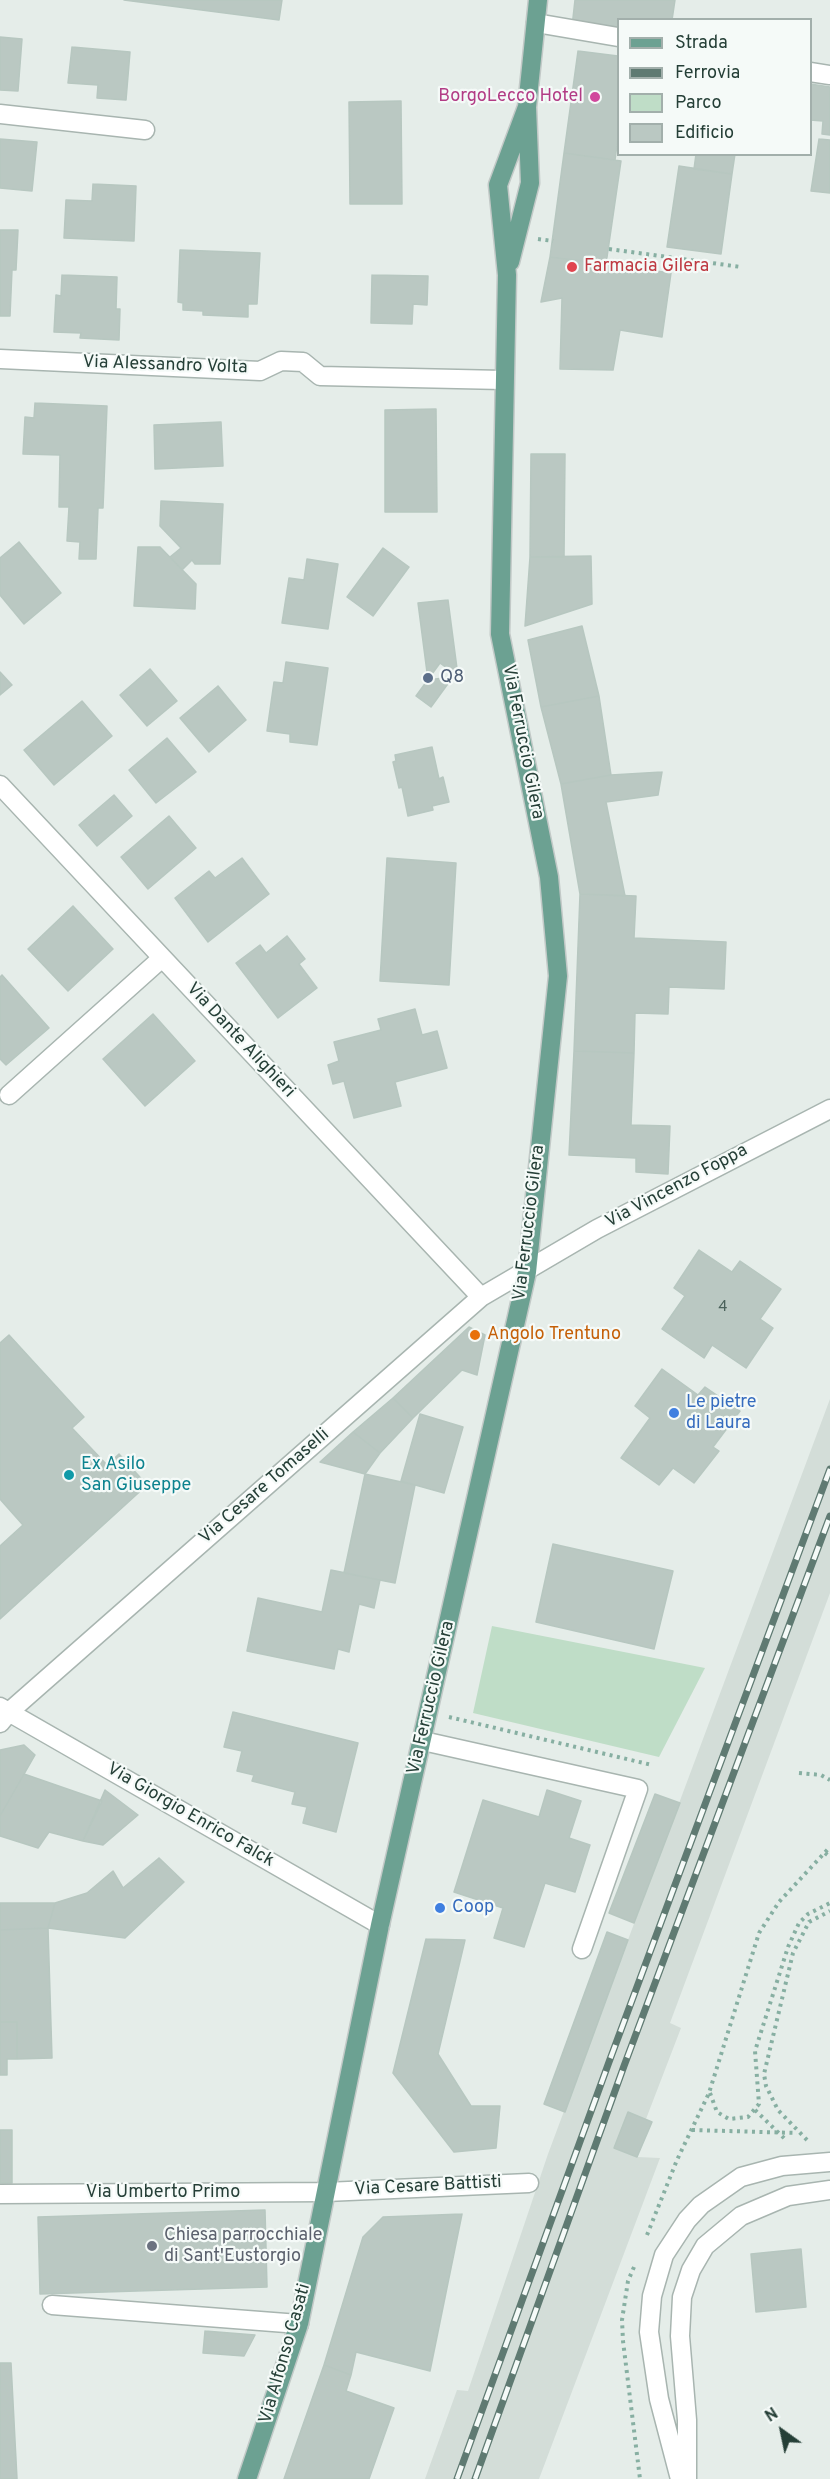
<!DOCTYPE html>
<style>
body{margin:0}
#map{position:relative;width:830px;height:2479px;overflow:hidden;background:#e5ede9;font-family:Overpass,sans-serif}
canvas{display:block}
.legend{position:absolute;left:617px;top:18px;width:195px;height:138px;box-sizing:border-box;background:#f5faf8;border:2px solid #a2afab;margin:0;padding:8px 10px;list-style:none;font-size:18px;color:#253f37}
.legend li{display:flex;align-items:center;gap:12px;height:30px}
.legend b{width:30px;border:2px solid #a2afab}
.north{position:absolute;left:752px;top:2401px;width:60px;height:60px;-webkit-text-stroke:4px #f5faf8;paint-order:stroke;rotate:327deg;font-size:16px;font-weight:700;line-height:24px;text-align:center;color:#253f37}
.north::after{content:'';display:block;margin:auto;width:21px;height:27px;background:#253f37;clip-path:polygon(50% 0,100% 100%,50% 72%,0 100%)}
</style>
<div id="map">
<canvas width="830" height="2479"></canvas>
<ul class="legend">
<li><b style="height:8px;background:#6ca192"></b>Strada</li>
<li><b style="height:8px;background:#5f7a72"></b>Ferrovia</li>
<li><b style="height:16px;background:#bfddc7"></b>Parco</li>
<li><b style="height:16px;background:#bac8c2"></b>Edificio</li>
</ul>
<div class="north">N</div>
</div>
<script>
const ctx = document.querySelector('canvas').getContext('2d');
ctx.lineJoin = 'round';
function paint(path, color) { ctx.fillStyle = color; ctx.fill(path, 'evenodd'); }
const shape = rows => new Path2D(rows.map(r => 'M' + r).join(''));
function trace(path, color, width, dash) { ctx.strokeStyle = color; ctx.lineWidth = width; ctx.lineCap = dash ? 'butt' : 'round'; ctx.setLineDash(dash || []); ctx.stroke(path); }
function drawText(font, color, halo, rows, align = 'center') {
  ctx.font = font + ' Overpass,sans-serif'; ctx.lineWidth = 4.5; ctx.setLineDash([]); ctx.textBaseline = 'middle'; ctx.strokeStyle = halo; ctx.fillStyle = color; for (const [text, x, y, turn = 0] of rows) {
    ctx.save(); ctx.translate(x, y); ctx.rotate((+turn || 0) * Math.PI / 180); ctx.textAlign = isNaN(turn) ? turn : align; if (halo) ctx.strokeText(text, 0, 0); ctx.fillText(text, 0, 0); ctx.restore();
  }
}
const built = shape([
 [830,1399,830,1593,670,2023,681,2028,646,2119,652,2122,637,2157,660,2158,539,2479,425,2479,457,2390,468,2391,548,2154]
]);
const green = shape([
 [492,1626,705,1668,659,1757,473,1713]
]);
const building = shape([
 [124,0,282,0,279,20,124,0],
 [575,0,675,0,672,20,618,20,618,32,572,27,575,0],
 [0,37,22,39,18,91,0,90,0,37],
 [72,47,130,52,126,100,97,98,98,85,68,83,72,47],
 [578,51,618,56,618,137,615,160,564,153,578,51],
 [810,84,830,87,830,135,822,134,823,121,810,120,810,84],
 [401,101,402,204,350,204,349,102,401,101],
 [0,139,37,142,32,191,0,188,0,139],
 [819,139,830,140,830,193,811,191,819,139],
 [564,153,621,161,606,264,550,257,564,153],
 [696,154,735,154,732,174,694,169,696,154],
 [679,166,732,174,721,254,667,247,679,166],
 [93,184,136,186,134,241,64,238,66,200,92,201,93,184],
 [0,230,18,230,16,270,12,270,10,316,0,316,0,230],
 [180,250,260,253,257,304,248,304,248,317,203,315,203,311,183,310,183,303,178,302,180,250],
 [550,257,671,273,662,337,620,330,613,370,560,369,562,298,541,302,550,257],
 [62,275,117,277,116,309,120,309,119,340,80,338,81,333,54,332,56,295,61,296,62,275],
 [372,275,428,276,427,305,413,304,412,324,371,323,372,275],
 [35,403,107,406,103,508,98,508,96,559,79,559,80,542,67,541,69,507,59,507,60,455,23,454,25,417,34,418,35,403],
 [436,409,437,512,385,512,385,410,436,409],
 [221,422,223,466,155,469,154,425,221,422],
 [531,454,565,454,564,557,530,557,531,454],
 [161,501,223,504,220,564,195,564,192,560,182,570,170,557,181,548,160,526,161,501],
 [19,542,61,593,24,624,0,595,0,558,19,542],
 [138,547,160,547,196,584,195,609,134,606,138,547],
 [383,548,409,567,373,616,347,597,383,548],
 [591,556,592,604,525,626,530,557,591,556],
 [307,559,338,564,328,629,282,623,289,578,304,580,307,559],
 [448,600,458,676,428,680,418,603,448,600],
 [582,626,599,696,541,707,528,640,582,626],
 [286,662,328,668,317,745,290,742,290,734,267,731,274,682,283,683,286,662],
 [440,663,455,674,431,707,416,696,440,663],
 [150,669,177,701,147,726,120,695,150,669],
 [0,672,12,685,0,695,0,672],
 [218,686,246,720,209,752,180,718,218,686],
 [599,696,611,775,561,784,541,707,599,696],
 [82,701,112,736,54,785,24,750,82,701],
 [167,738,196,772,156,803,129,770,167,738],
 [432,747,439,779,443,777,449,802,432,806,433,810,408,816,402,787,399,788,393,762,396,761,395,755,432,747],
 [662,772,658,795,606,802,625,896,580,894,561,784,611,775,662,772],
 [114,795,132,816,97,846,79,825,114,795],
 [169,816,196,848,148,889,121,857,169,816],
 [242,858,269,894,208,942,175,898,209,871,215,878,242,858],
 [387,858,456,863,449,985,380,981,387,858],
 [580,894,636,896,634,938,726,942,724,989,669,987,668,1014,635,1013,634,1053,574,1051,580,894],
 [73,906,113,949,68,991,28,949,73,906],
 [287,936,305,959,299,964,317,988,278,1018,236,963,260,945,266,953,287,936],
 [2,975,49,1028,6,1065,0,1059,0,977,2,975],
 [415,1009,422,1035,437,1031,447,1068,395,1082,401,1106,354,1118,344,1081,333,1084,328,1065,339,1061,334,1042,381,1030,378,1019,415,1009],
 [153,1014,195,1061,145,1106,103,1059,153,1014],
 [574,1051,634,1053,631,1125,670,1126,668,1174,636,1172,636,1158,569,1155,574,1051],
 [699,1250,732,1272,740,1261,781,1289,760,1319,773,1328,746,1368,712,1345,704,1358,662,1329,685,1296,674,1288,699,1250],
 [469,1327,485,1335,477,1375,462,1370,413,1418,393,1398,469,1327],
 [9,1335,84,1417,72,1428,107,1465,119,1454,147,1485,0,1619,0,1546,23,1525,0,1499,0,1343,9,1335],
 [662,1369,698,1395,705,1387,740,1411,713,1447,719,1451,694,1483,673,1468,659,1485,621,1458,650,1418,635,1406,662,1369],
 [393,1398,413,1418,380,1453,353,1432,393,1398],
 [420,1414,463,1427,444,1493,401,1481,420,1414],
 [353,1432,380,1453,365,1474,320,1462,353,1432],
 [365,1474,415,1485,395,1583,344,1573,365,1474],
 [553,1544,673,1571,654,1649,536,1622,553,1544],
 [331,1570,380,1580,374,1608,359,1604,349,1652,338,1649,334,1669,247,1651,258,1598,322,1612,331,1570],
 [233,1712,358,1743,336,1832,303,1823,307,1807,292,1804,295,1792,252,1781,254,1775,237,1771,242,1751,224,1747,233,1712],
 [24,1745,35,1755,0,1816,0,1750,24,1745],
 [24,1774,102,1801,83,1841,49,1832,38,1848,0,1836,0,1816,24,1774],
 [105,1790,138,1815,103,1845,83,1841,105,1790],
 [547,1790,581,1801,569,1838,590,1845,575,1892,545,1883,524,1947,494,1938,503,1908,454,1892,483,1800,539,1817,547,1790],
 [655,1794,680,1803,634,1923,609,1913,655,1794],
 [159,1858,184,1882,125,1938,48,1928,55,1903,87,1893,113,1871,123,1888,159,1858],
 [0,1903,55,1903,48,1928,0,1930,0,1903],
 [48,1928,52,2058,17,2059,17,2022,0,2022,0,1930,48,1928],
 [607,1932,628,1940,565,2112,544,2104,607,1932],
 [426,1939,465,1940,438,2054,471,2106,500,2106,496,2148,454,2152,393,2073,426,1939],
 [0,2022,17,2022,17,2059,7,2059,7,2075,0,2075,0,2022],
 [628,2112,652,2122,637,2157,614,2148,628,2112],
 [0,2130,12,2130,12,2183,0,2183,0,2130],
 [265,2210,267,2287,40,2294,38,2217,265,2210],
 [462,2214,430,2371,356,2352,351,2375,324,2365,363,2237,383,2217,462,2214],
 [801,2249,806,2307,756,2312,751,2254,801,2249],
 [205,2331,255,2335,244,2356,203,2353,205,2331],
 [0,2363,11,2363,17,2479,0,2479,0,2363],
 [324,2365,351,2375,346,2391,394,2408,369,2479,284,2479,324,2365]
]);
const path = shape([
 [538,239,553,241],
 [609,249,741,267],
 [449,1717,652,1765],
 [799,1773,821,1775,830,1780],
 [825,1853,830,1857],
 [710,2093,717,2112,729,2119,748,2117,759,2104,755,2051,788,1947,799,1923,808,1914,830,1903],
 [755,2110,787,2141],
 [692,2130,797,2133],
 [807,2140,778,2110,766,2086,764,2074,793,1953,809,1922,830,1911],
 [647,2235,677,2160,709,2093,759,1933,779,1902,830,1847],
 [634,2267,628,2281,622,2320,623,2341,640,2479]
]);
const minor = shape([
 [536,23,618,37],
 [810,72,830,75],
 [0,114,145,130],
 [0,359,260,371,281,361,303,362,320,376,503,380],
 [0,785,481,1297],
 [9,1095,162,958],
 [0,1707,380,1925],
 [0,1723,9,1712,481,1297,597,1229,830,1109],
 [423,1741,638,1789,582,1949],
 [0,2194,326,2192,529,2183],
 [52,2305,299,2324],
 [680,2479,659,2399,649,2332,652,2296,664,2255,687,2220,701,2205,741,2177,782,2166,830,2162],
 [687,2479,687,2420,680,2336,682,2297,691,2270,705,2246,741,2216,788,2196,830,2190]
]);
const major = shape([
 [510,262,530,183,527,107,538,0],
 [247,2479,299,2324,380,1925,527,1272,558,976,549,877,500,634,507,275,498,185,527,107]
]);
const rail = shape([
 [457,2479,609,2062,830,1469],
 [475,2479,624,2066,830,1516]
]);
const markers = [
 [595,97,6,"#d1479c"],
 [572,267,6,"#e0444e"],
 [428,678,6,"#5c6f8a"],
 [475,1335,6,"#e8710a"],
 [674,1413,6,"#3f7fe0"],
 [69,1475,6,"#0f9aa8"],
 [440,1908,6,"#3f7fe0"],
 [152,2246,6,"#6b7280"]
];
const numberNames = [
 ["4",723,1308]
];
const hotelNames = [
 ["BorgoLecco Hotel",583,97]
];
const healthNames = [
 ["Farmacia Gilera",584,267]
];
const streetNames = [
 ["Via Alessandro Volta",165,366,2],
 ["Via Ferruccio Gilera",522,742,79],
 ["Via Dante Alighieri",240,1041,47],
 ["Via Vincenzo Foppa",677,1187,-28],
 ["Via Ferruccio Gilera",530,1223,-83],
 ["Via Cesare Tomaselli",265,1487,-41],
 ["Via Ferruccio Gilera",432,1698,-77],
 ["Via Giorgio Enrico Falck",190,1816,30],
 ["Via Cesare Battisti",428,2187,-3],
 ["Via Umberto Primo",163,2193],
 ["Via Alfonso Casati",286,2354,-74]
];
const serviceNames = [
 ["Q8",440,678]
];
const foodNames = [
 ["Angolo Trentuno",487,1335]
];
const shopNames = [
 ["Le pietre",686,1403],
 ["di Laura",686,1424],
 ["Coop",452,1908]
];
const cultureNames = [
 ["Ex Asilo",81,1465],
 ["San Giuseppe",81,1486]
];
const worshipNames = [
 ["Chiesa parrocchiale",164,2236],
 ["di Sant'Eustorgio",164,2257]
];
paint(built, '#d3ddd8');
paint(green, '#bfddc7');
paint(building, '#bac8c2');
trace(building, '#b7c7c0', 1.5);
trace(minor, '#a8b5b0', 21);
trace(major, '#c2c9c7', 21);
trace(path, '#87afa2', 4, [3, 4.5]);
trace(minor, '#fff', 18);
trace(major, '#6ca192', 18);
trace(rail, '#5f7a72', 7);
trace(rail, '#f5faf8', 4.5, [14]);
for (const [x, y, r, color] of markers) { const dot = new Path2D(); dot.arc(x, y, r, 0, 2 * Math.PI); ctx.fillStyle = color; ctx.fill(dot); trace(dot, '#f5faf8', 2); }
drawText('15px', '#4a615a', null, numberNames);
drawText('18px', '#b23c85', '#f5faf8', hotelNames, 'right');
drawText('18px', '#be3a42', '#f5faf8', healthNames, 'left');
drawText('18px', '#253f37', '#f5faf8', streetNames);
drawText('18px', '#4e5e75', '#f5faf8', serviceNames, 'left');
drawText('18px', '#c56008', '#f5faf8', foodNames, 'left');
drawText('18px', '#366cbe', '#f5faf8', shopNames, 'left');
drawText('18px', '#0d838f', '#f5faf8', cultureNames, 'left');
drawText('18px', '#5b616d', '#f5faf8', worshipNames, 'left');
</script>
